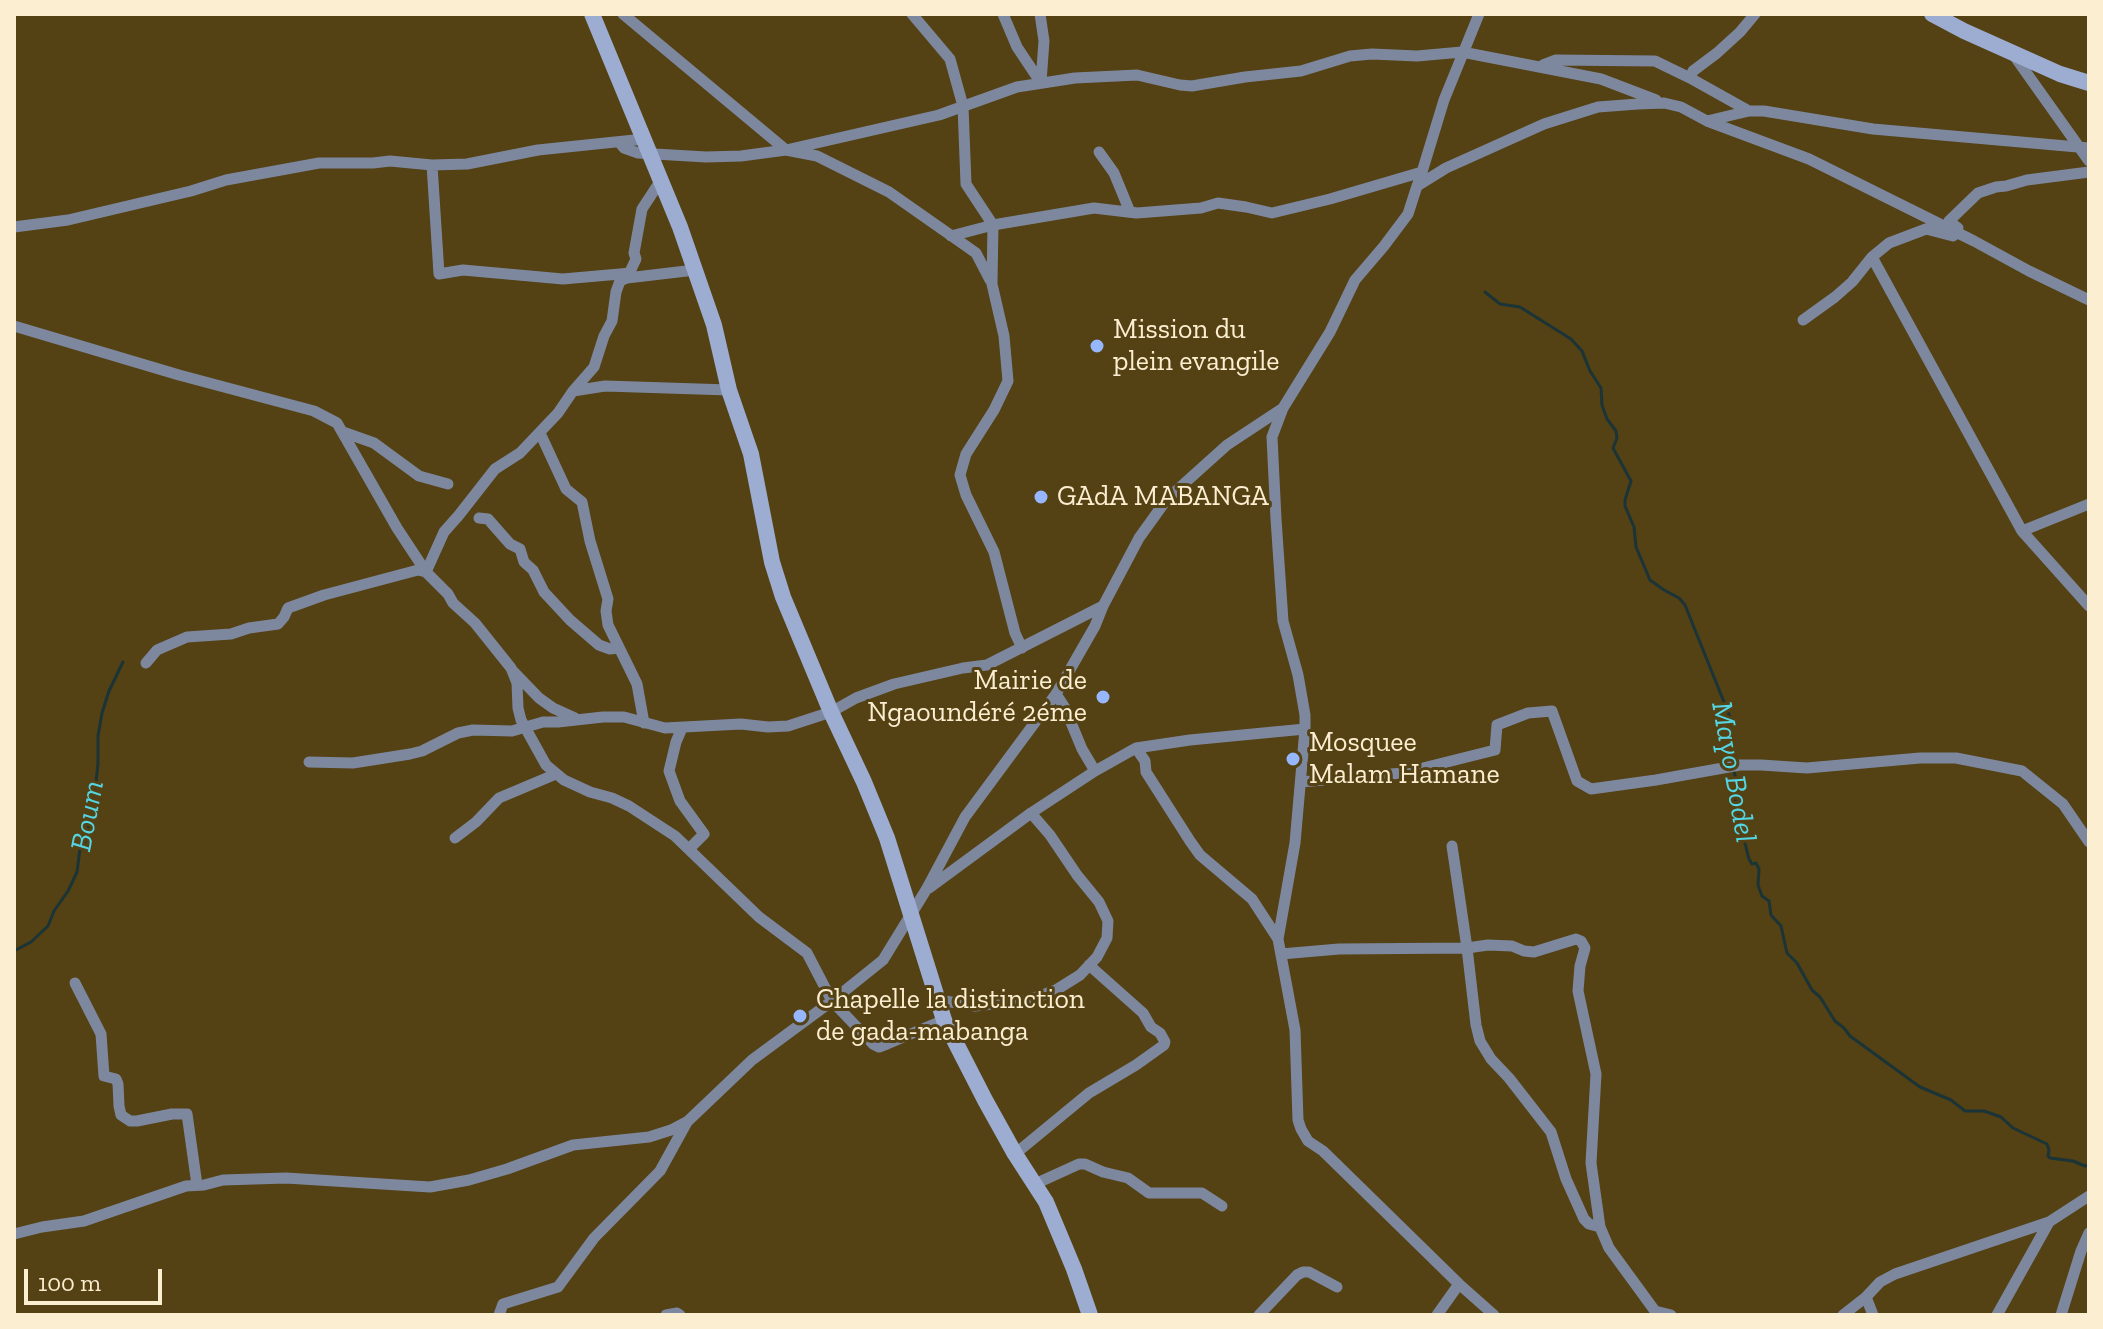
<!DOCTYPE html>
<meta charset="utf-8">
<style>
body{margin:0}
#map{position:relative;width:2103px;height:1329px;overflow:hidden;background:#544114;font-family:"Zilla Slab",serif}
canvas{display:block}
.frame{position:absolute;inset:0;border:16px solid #fceed0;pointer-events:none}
.scale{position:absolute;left:24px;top:1269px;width:138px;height:36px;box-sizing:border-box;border:4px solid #fceed0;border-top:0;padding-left:10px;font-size:24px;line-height:28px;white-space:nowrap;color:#fceed0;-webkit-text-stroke:6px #544114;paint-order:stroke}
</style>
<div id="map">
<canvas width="2103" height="1329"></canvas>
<div class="frame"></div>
<div class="scale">100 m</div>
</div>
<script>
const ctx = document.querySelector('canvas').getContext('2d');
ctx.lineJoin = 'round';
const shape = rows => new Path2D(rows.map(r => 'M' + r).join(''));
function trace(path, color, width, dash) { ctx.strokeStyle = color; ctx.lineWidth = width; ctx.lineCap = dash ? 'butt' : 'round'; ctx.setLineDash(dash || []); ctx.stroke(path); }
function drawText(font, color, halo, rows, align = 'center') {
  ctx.font = font + ' "Zilla Slab",serif'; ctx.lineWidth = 6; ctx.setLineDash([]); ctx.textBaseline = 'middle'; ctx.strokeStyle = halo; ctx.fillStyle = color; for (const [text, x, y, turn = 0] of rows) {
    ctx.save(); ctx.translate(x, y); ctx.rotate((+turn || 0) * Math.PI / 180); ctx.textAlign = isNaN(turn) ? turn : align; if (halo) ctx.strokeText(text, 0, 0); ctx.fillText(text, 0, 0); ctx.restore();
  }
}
const stream = shape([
 [1485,292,1500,304,1520,307,1571,339,1582,351,1590,371,1601,388,1602,405,1607,419,1616,431,1617,438,1613,448,1631,481,1625,500,1625,506,1634,527,1636,547,1650,580,1664,590,1679,598,1685,605,1730,717,1727,743,1732,764],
 [1734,771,1738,787,1735,799,1738,816,1749,859,1752,864,1756,863,1759,869,1758,885,1762,896,1769,901,1771,915,1781,926,1787,953,1797,963,1812,990,1820,997,1835,1021,1844,1028,1850,1036,1920,1087,1951,1100,1965,1111,1984,1111,2001,1117,2013,1128,2047,1144,2049,1150,2048,1156,2050,1158,2073,1161,2085,1166,2089,1165],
 [14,951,31,942,48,926,54,911,68,891,77,872,80,849,85,842,93,809,98,764,98,736,102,713,109,691,123,662]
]);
const street = shape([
 [623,14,786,150,817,156,889,192,976,253,990,280],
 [912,14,950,59,963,106,966,184,993,225,992,284,1004,336,1008,381,994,410,966,454,960,475,966,495,994,552,1015,633,1022,648],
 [1003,14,1017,47,1041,83],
 [1040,14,1044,41,1041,82],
 [2013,54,2089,161],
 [1543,65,1556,60,1655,61,1690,78,1749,111],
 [1690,78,1693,71,1717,53,1740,32,1755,14],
 [1707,121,1809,159,1974,241,2029,271,2089,300],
 [619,142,624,148,638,153,706,157,741,156,786,150,939,115,1017,87,1075,78,1137,75,1180,85,1192,86,1245,77,1301,71,1350,56,1372,54,1417,56,1462,52,1601,79,1656,100],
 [1099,152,1114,173,1130,212,1137,213,1201,208,1218,203,1246,207,1272,213,1330,199,1422,172,1417,186],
 [432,165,439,274,463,270,563,279,631,273],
 [1422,172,1444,100,1479,14],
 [14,227,68,220,191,191,226,180,319,163,373,163,390,161,432,165,467,164,538,150,644,139],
 [1958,228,1949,221,1978,193,1996,187,2006,186,2027,180,2089,172],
 [951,236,993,225,1094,208,1136,213],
 [1872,257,2022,531,2089,504],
 [627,278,636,259,634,253,642,209,661,180],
 [1803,320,1835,297,1852,282,1872,257,1889,243,1926,229,1953,236],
 [14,326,179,375,314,411,337,423,397,528,426,572,448,594,453,603,475,623,511,668,517,683,518,708,521,720,546,765,564,780,590,792,612,798,629,806,675,836,759,917,807,953,832,1001,873,1044,879,1047,887,1044,944,1020],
 [573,391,594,367,604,336,612,321,616,292,620,281,627,278,695,270],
 [1283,408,1272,437,1276,519,1283,621,1298,675,1305,715,1305,729,1295,843,1278,939,1295,1030,1298,1120,1301,1129,1308,1141,1323,1151,1459,1284,1494,1315],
 [343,432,374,443,419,476,448,484],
 [540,433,566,489,582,502,590,541,608,599,606,611,608,625,637,684,644,723],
 [479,518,488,519,510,544,520,549,524,562,533,570,544,592,570,620,599,645,610,649,619,648],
 [2022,531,2089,606],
 [146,663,157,650,187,637,231,634,249,628,278,624,284,617,288,608,324,595,418,570,426,572,444,532,459,515,495,469,520,453,558,413,573,391,605,386,729,390],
 [513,671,539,698,553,708,575,718],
 [1056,694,1065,708,1082,749,1095,771],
 [682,728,676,742,669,771,680,801,704,834,689,849],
 [1136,748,1190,740,1305,729],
 [309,762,353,763,410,754,422,751,458,733,473,730,512,731,543,722,558,722,603,717,624,717,665,728,741,724,768,727,788,726,831,712,856,698,894,684,963,668,987,665,1103,606],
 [1301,782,1403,773,1495,750,1497,725,1528,713,1552,711,1577,781,1591,789,1656,780,1740,765,1761,765,1807,768,1920,758,1956,758,2022,771,2063,804,2089,842],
 [455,838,476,822,499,798,556,774],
 [1452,846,1467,948,1476,1025,1480,1041,1491,1059,1509,1078,1551,1132,1566,1179,1584,1219,1589,1224,1600,1227],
 [929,888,1031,813,1095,771,1136,748,1145,761,1146,772,1190,841,1200,855,1252,899,1278,939],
 [1281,954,1339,949,1467,948,1488,945,1512,946,1524,951,1534,952,1576,939,1581,941,1585,948,1580,966,1578,991,1596,1074,1591,1163,1600,1227,1609,1248,1655,1311,1671,1315],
 [75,983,101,1034,104,1076,116,1079,118,1084,119,1106,121,1115,130,1121,137,1121,172,1114,187,1114,197,1185],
 [939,1000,975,1006,1029,1000,1056,990,1080,975,1097,957,1107,938,1108,921,1099,902,1077,875,1050,835,1031,813],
 [1015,1154,1089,1093,1136,1065,1164,1045,1165,1042,1160,1033,1151,1027,1143,1013,1089,965],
 [1035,1184,1079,1164,1085,1164,1103,1172,1128,1178,1149,1193,1202,1193,1222,1206],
 [14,1234,42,1227,84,1221,186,1186,204,1185,223,1180,286,1178,430,1187,469,1180,507,1169,573,1145,649,1137,671,1130,688,1121,752,1060,832,1001,883,960,926,890,965,817,1056,694,1095,626,1103,606,1139,538,1167,499,1227,445,1283,408,1330,332,1355,280,1384,246,1408,214,1417,186,1446,168,1544,124,1598,107,1638,104,1664,103,1681,107,1707,121,1749,111,1764,111,1873,129,2089,148],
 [499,1315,503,1304,558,1287,594,1238,660,1171,687,1122],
 [666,1315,677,1313,680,1315],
 [1259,1315,1297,1275,1303,1272,1309,1272,1337,1287],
 [1437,1315,1459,1284],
 [1843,1315,1866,1297],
 [1873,1315,1866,1297,1880,1282,1895,1274,2049,1222],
 [1997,1315,2049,1222,2089,1196],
 [2061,1315,2081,1251,2089,1233]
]);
const secondary = shape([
 [592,14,680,227,714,325,729,390,751,454,772,562,783,597,831,712,864,782,887,838,944,1020,985,1100,1015,1154,1046,1202,1074,1269,1090,1315],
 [1932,14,1964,31,2060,74,2089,83]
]);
const markers = [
 [1097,346,8,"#96b6fd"],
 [1041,497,8,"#96b6fd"],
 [1103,697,8,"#96b6fd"],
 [1293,759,8,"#96b6fd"],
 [800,1016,8,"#96b6fd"]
];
const poiNames = [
 ["Mission du",1113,330],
 ["plein evangile",1113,362],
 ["GAdA MABANGA",1057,497],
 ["Mairie de",1087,681,"right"],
 ["Ngaoundéré 2éme",1087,713,"right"],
 ["Mosquee",1309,743],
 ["Malam Hamane",1309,775],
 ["Chapelle la distinction",816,1000],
 ["de gada-mabanga",816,1032]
];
const waterNames = [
 ["Mayo Bodel",1733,772,80],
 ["Boum",88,816,-79]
];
trace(stream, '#1b3437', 3);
trace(street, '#7d889f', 11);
trace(secondary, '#9cadd1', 16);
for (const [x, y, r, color] of markers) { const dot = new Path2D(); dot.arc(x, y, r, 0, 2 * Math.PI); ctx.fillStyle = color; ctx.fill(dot); trace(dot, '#544114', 3); }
drawText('28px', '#fceed0', '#544114', poiNames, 'left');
drawText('italic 30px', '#54d5e3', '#544114', waterNames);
</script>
